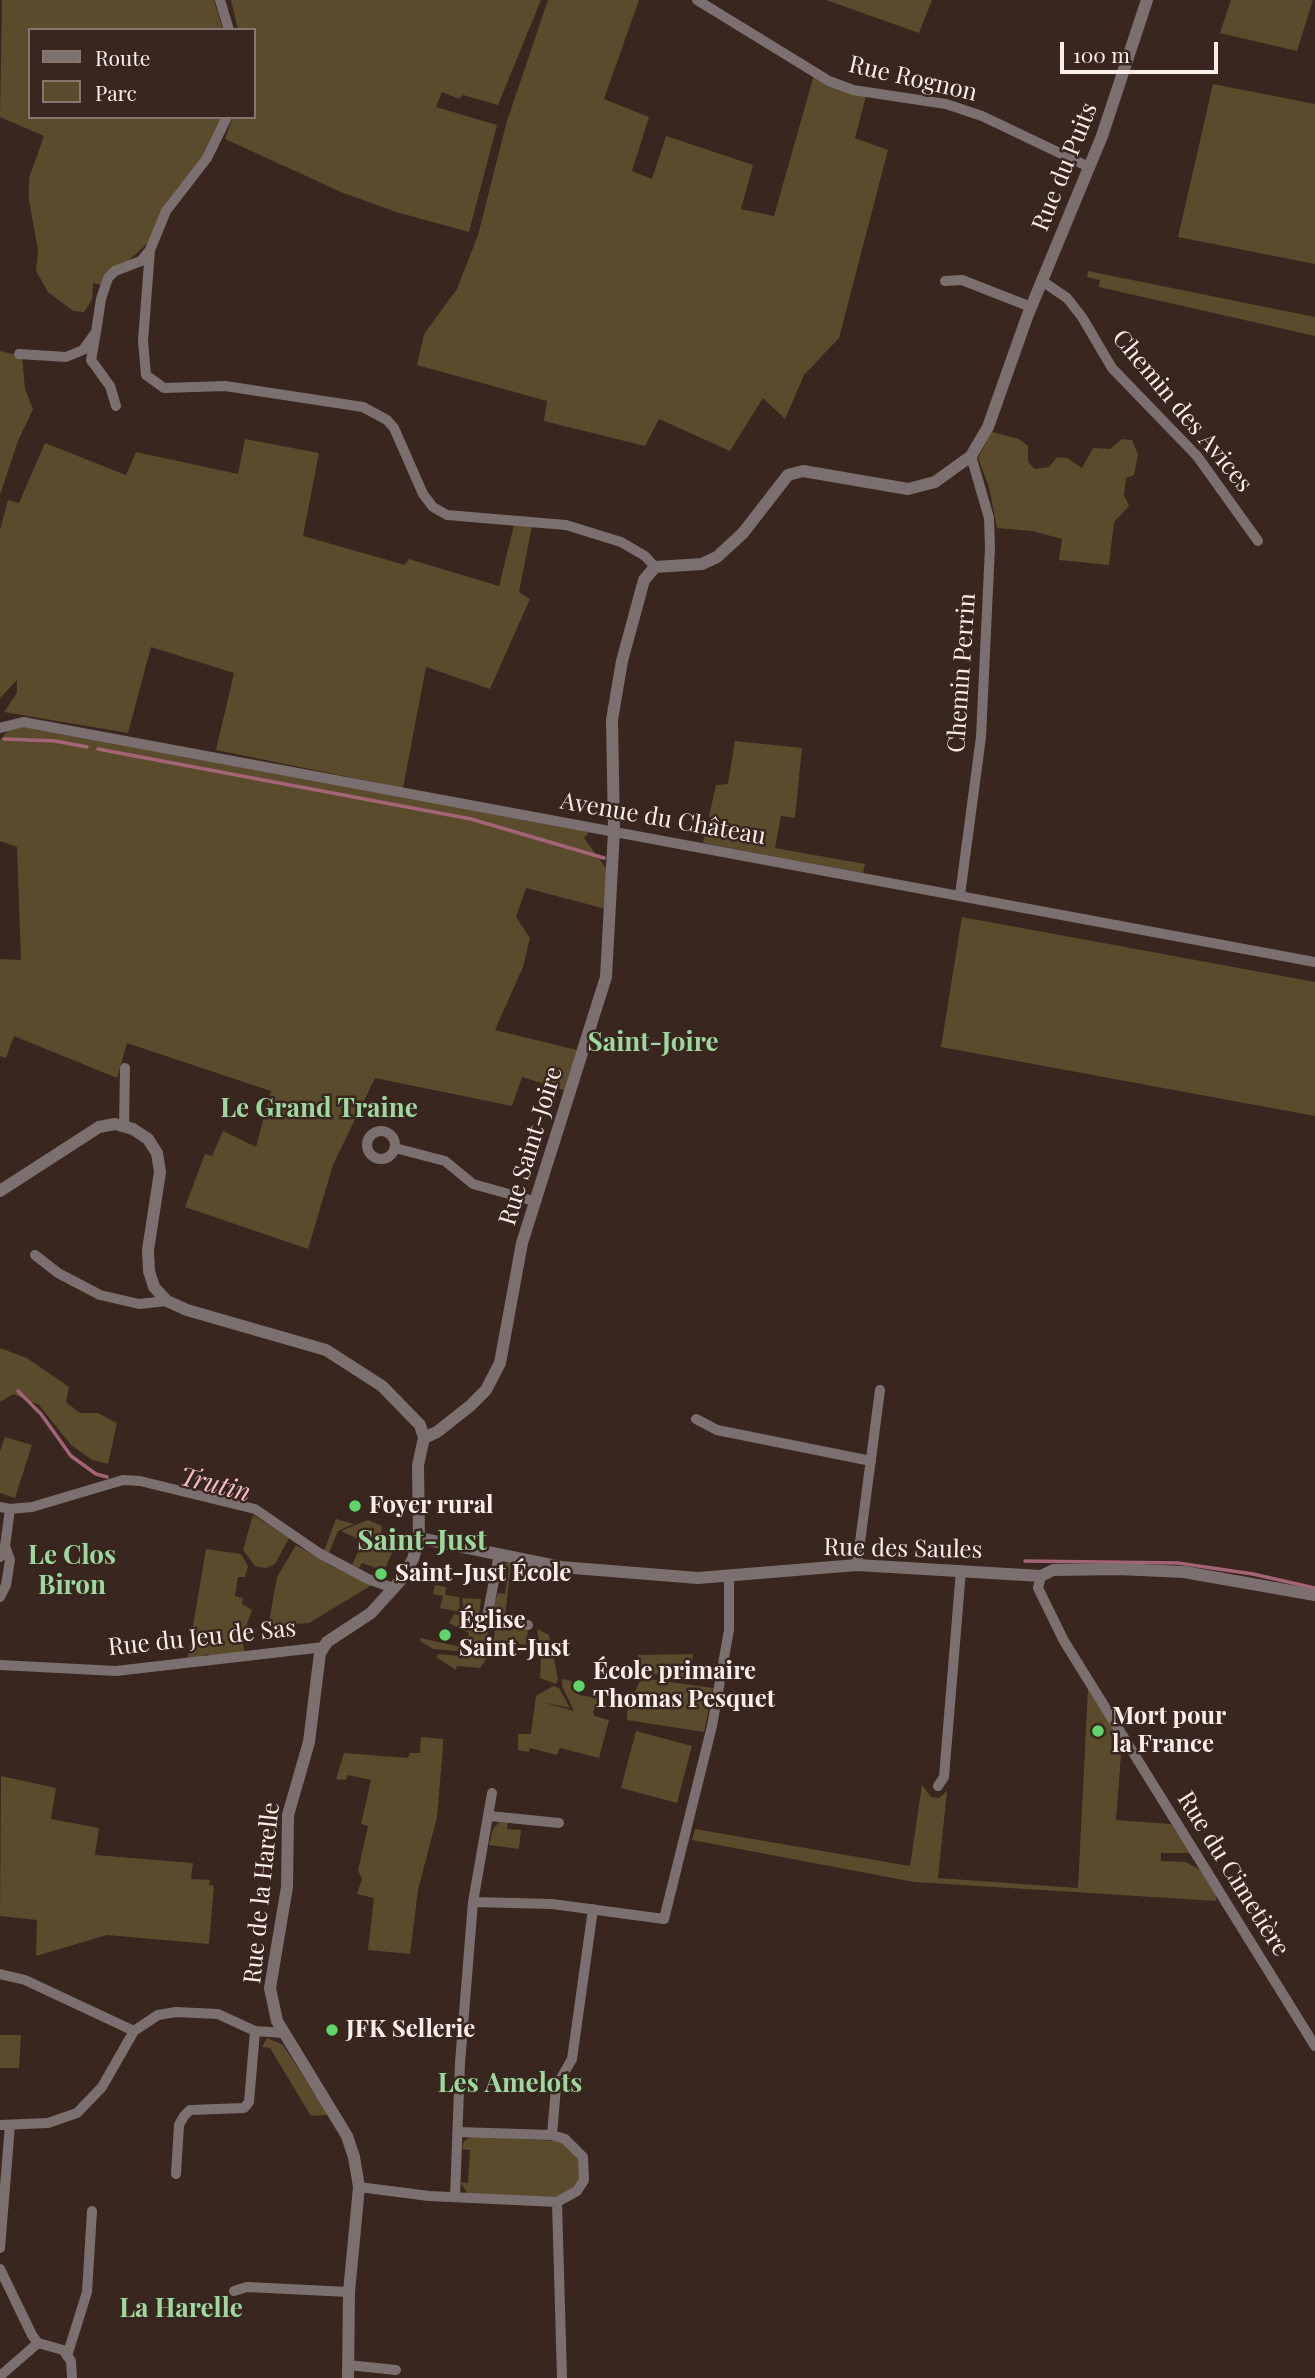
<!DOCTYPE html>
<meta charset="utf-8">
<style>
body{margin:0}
#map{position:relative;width:1315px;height:2378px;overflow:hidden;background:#38261f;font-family:"Playfair Display",serif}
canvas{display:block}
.legend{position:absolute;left:28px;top:28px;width:228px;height:91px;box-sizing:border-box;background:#38261f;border:2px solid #86766f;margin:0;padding:9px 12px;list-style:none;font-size:21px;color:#faeee8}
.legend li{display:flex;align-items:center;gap:14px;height:35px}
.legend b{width:35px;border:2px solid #86766f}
.scale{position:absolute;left:1060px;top:42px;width:158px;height:32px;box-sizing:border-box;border:4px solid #faeee8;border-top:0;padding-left:9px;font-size:21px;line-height:24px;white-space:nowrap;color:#faeee8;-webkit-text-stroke:5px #38261f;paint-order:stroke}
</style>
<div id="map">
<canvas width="1315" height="2378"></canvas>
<ul class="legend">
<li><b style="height:9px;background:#7b706f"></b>Route</li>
<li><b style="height:19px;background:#5a4b2c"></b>Parc</li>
</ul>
<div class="scale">100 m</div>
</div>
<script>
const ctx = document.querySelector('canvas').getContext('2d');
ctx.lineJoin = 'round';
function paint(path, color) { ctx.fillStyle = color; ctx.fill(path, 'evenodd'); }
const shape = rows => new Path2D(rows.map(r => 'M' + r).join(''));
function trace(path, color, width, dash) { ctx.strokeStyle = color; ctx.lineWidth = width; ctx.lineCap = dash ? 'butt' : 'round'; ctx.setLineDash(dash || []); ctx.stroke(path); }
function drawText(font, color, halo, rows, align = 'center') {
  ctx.font = font + ' "Playfair Display",serif'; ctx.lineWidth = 5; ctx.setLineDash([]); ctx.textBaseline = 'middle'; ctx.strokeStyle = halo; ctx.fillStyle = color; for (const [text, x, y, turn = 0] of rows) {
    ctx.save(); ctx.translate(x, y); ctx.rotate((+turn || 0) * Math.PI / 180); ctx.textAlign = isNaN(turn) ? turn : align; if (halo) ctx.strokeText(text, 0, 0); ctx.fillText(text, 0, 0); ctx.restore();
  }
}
const green = shape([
 [2,0,214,0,223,30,30,30,30,117,222,117,211,145,168,200,148,243,101,285,93,283,92,300,84,312,73,311,48,292,36,271,38,250,29,200,29,178,44,136,0,117],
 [231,0,541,0,498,105,463,95,459,99,442,92,436,107,497,125,469,232,396,212,341,192,225,139,233,117,254,117,254,30,238,30],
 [548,0,639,0,604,99,649,117,632,171,652,179,666,136,753,165,741,209,774,216,814,75,866,96,855,138,888,150,839,338,804,375,785,419,763,398,730,451,659,419,645,446,544,421,547,401,417,365,424,334,457,289,478,235,507,121],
 [826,0,932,0,919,33],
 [1231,0,1313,0,1297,51,1220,33],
 [1213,84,1315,104,1315,264,1178,237],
 [1088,271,1315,317,1315,336,1099,287,1100,280,1087,277],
 [0,351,22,356,25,389,33,409,18,441,0,495],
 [992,432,1019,439,1028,446,1028,462,1035,469,1049,467,1057,457,1067,458,1082,468,1093,448,1110,449,1122,439,1132,440,1138,454,1134,475,1126,478,1124,495,1129,506,1114,522,1109,565,1059,560,1062,539,1032,531,997,528,989,487,978,458],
 [245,439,319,453,303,536,405,565,409,559,499,586,514,525,532,526,519,592,530,599,490,689,426,667,403,788,216,750,234,673,151,647,128,733,4,712,17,693,17,680,0,698,0,530,8,500,19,503,45,443,126,475,136,452,238,474],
 [23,727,589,832,584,838,606,868,606,909,526,888,516,917,530,938,523,967,495,1030,577,1050,564,1090,522,1077,512,1106,375,1078,333,1165,308,1249,185,1207,205,1154,212,1156,223,1131,256,1147,271,1091,127,1043,117,1078,14,1036,6,1058,0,1056,0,959,21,960,17,847,0,841,0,740,8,730],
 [735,741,802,748,795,818,781,816,775,848,865,864,863,873,703,843,716,785,728,784],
 [962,917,1315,982,1315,1116,941,1047],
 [0,1348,27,1358,69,1387,66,1402,80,1413,98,1413,117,1423,108,1464,92,1460,71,1445,39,1405,13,1394,0,1402],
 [5,1437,32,1445,15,1498,0,1493,0,1451],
 [253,1515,289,1538,275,1564,266,1568,255,1566,243,1550],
 [336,1519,354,1524,338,1531,329,1553,324,1551],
 [368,1520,382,1526,381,1536,399,1537,384,1571,362,1563,359,1568,352,1565,363,1541,341,1531],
 [296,1545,332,1566,372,1585,309,1623,271,1626,269,1621,277,1577],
 [206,1549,241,1554,248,1566,245,1577,238,1577,235,1596,243,1598,242,1604,252,1610,242,1638,245,1655,213,1658,208,1654,187,1661],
 [505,1563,511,1563,505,1617,491,1609,498,1593,505,1594,509,1569,502,1568],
 [435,1585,446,1587,445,1595,459,1597,460,1612,440,1608,443,1596,433,1594],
 [462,1598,481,1599,479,1614,464,1613],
 [454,1614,487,1621,488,1641,476,1650,467,1652,433,1649,420,1641,421,1638,465,1648,469,1633,449,1623],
 [499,1622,528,1628,526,1645,500,1640,480,1668,457,1666,456,1670,436,1657,438,1654,462,1656,484,1652,494,1639,495,1625],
 [537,1629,549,1635,558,1679,556,1684,540,1678,541,1654],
 [693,1654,690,1679,639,1672,638,1655],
 [641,1678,713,1688,704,1732,627,1720,628,1694,634,1694],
 [562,1679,581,1683,577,1687,579,1695,598,1698,599,1705,593,1711,594,1716,609,1720,599,1758,560,1748,557,1755,530,1748,529,1752,518,1750,518,1734,531,1734,536,1696,553,1686,559,1688,570,1708,542,1702,574,1711,562,1686],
 [1088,1689,1122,1742,1116,1820,1171,1824,1190,1853,1161,1853,1161,1861,1186,1862,1200,1870,1216,1895,1216,1901,914,1882,692,1840,695,1829,910,1866,922,1785,931,1797,939,1798,947,1791,938,1878,1078,1888],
 [636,1731,692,1746,677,1803,621,1788],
 [421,1737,443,1739,443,1746,437,1817,418,1890,410,1954,368,1950,374,1898,357,1894,362,1879,358,1870,368,1826,361,1824,371,1780,348,1775,346,1780,336,1779,344,1753,408,1758,410,1753,420,1753],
 [1,1776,56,1788,51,1819,99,1828,95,1855,193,1863,191,1879,210,1880,209,1885,214,1886,209,1944,107,1935,36,1956,37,1920,0,1916],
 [499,1822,508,1822,507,1829,521,1830,519,1849,489,1845,493,1829],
 [0,2035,21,2035,19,2068,0,2068],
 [267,2038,283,2045,328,2115,311,2116,270,2048,262,2047],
 [472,2136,556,2141,568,2144,583,2166,576,2187,555,2198,468,2194,460,2182,468,2183,470,2150,462,2149,464,2141]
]);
const stream = shape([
 [4,739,55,741,87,747],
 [98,749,471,819,604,858],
 [18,1391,41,1414,71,1456,96,1474,107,1477],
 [1025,1561,1178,1563,1253,1574,1315,1588]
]);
const minor = shape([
 [220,0,229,30],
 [697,0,829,81,853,90,946,104,982,116,1089,167],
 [227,117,207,158,166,211,150,250,143,341,146,375,164,388,225,386,363,407,387,420,394,428,423,494,433,507,447,515,566,525,621,542,645,556,655,567],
 [945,281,962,280,1031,307],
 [1042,281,1067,298,1082,317,1112,368,1197,456,1258,541],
 [96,332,91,360,110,386,116,406],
 [19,354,66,357,83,350,96,332,101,299,108,278,115,271,141,261,150,250],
 [0,728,23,722,1315,962],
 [960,895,981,737,990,547,989,518,971,456],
 [124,1127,125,1068],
 '367 1145a14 14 0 1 1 28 0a14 14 0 1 1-28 0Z',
 [395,1148,445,1161,473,1184,534,1201],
 [35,1255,58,1273,100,1295,139,1304,167,1301],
 [696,1419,717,1430,871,1461],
 [0,1507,10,1509,32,1507,123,1480,140,1481,255,1509,319,1553,368,1579,393,1588],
 [499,1554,488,1612,492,1616,528,1625],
 [0,1557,5,1546,10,1509],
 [857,1565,880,1390],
 [1041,1576,1038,1588,1064,1641,1315,2046],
 [0,1597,6,1585,10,1560,5,1546],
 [0,1665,116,1671,324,1647],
 [938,1786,944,1777,961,1570],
 [490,1816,559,1823],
 [473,1902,492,1793],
 [0,1974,25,1980,134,2031,158,2015,176,2012,218,2014,255,2031,284,2033],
 [0,2125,48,2123,77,2113,102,2087,134,2031],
 [552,2135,556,2087,572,2059,593,1909],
 [176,2174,179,2125,184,2116,190,2110,244,2108,249,2102,255,2031],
 [359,2187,429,2196,557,2202,577,2191,584,2180,583,2157,565,2139,552,2135,458,2132],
 [455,2197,460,2063,473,1902,552,1904,664,1919,712,1726,729,1630,729,1578],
 [557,2202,562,2378],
 [0,2248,10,2125],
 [0,2269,32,2335,38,2343,63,2350,71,2361,72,2378],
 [234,2291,247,2287,349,2292],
 [67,2356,87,2292,92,2211],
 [348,2365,396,2370],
 [0,2376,38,2343]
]);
const tertiary = shape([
 [0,1191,99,1127,115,1124,133,1129,148,1139,157,1153,160,1172,148,1250,149,1271,154,1287,167,1301,187,1310,326,1350,382,1386,420,1425,424,1438],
 [424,1438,437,1432,470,1406,486,1390,500,1363,522,1243,606,977,614,831,612,720,622,661,644,580,655,567,702,564,717,557,743,533,788,475,803,471,908,489,935,482,971,456,988,427,1027,317,1102,136,1147,0],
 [419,1538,561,1567,698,1578,857,1565,1041,1576,1053,1570,1118,1569,1184,1572,1315,1595],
 [348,2378,349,2292,359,2187,354,2157,347,2136,277,2021,270,1988,287,1887,288,1815,309,1742,320,1653,327,1642,371,1613,400,1581,413,1559,419,1538,418,1465,424,1438]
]);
const markers = [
 [355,1506,7,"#5fd56b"],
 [381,1574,7,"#5fd56b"],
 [445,1635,7,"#5fd56b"],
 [579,1686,7,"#5fd56b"],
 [1098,1731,7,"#5fd56b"],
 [332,2030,7,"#5fd56b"]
];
const streetNames = [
 ["Rue Rognon",913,79,13],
 ["Rue du Puits",1065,167,-68],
 ["Chemin des Avices",1182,411,50],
 ["Chemin Perrin",962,673,-86],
 ["Avenue du Château",663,819,10],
 ["Rue Saint-Joire",531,1146,-73],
 ["Rue des Saules",903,1549,1],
 ["Rue du Jeu de Sas",202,1638,-6],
 ["Rue du Cimetière",1233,1874,58],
 ["Rue de la Harelle",262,1893,-84]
];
const poiNames = [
 ["Foyer rural",369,1506],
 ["Saint-Just École",395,1574],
 ["Église",459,1621],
 ["Saint-Just",459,1649],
 ["École primaire",593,1672],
 ["Thomas Pesquet",593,1700],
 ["Mort pour",1112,1717],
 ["la France",1112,1745],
 ["JFK Sellerie",346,2030]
];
const neighbourhoodNames = [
 ["Saint-Joire",653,1043],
 ["Le Grand Traine",319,1109],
 ["Le Clos",72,1556],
 ["Biron",72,1586],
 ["Les Amelots",510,2084],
 ["La Harelle",181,2309]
];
const waterNames = [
 ["Trutin",215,1485,14]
];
const quarterNames = [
 ["Saint-Just",422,1541]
];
paint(green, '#5a4b2c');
trace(stream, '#a36575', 3.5);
trace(minor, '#7b706f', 10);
trace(tertiary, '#7b706f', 12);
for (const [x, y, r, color] of markers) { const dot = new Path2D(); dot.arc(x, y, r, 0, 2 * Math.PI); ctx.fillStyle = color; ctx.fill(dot); trace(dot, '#38261f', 2.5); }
drawText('24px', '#faeee8', '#38261f', streetNames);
drawText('bold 24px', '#faeee8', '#38261f', poiNames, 'left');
drawText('bold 26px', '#9dd89f', '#38261f', neighbourhoodNames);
drawText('italic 26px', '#f6bdca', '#38261f', waterNames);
drawText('bold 28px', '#9dd89f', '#38261f', quarterNames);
</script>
